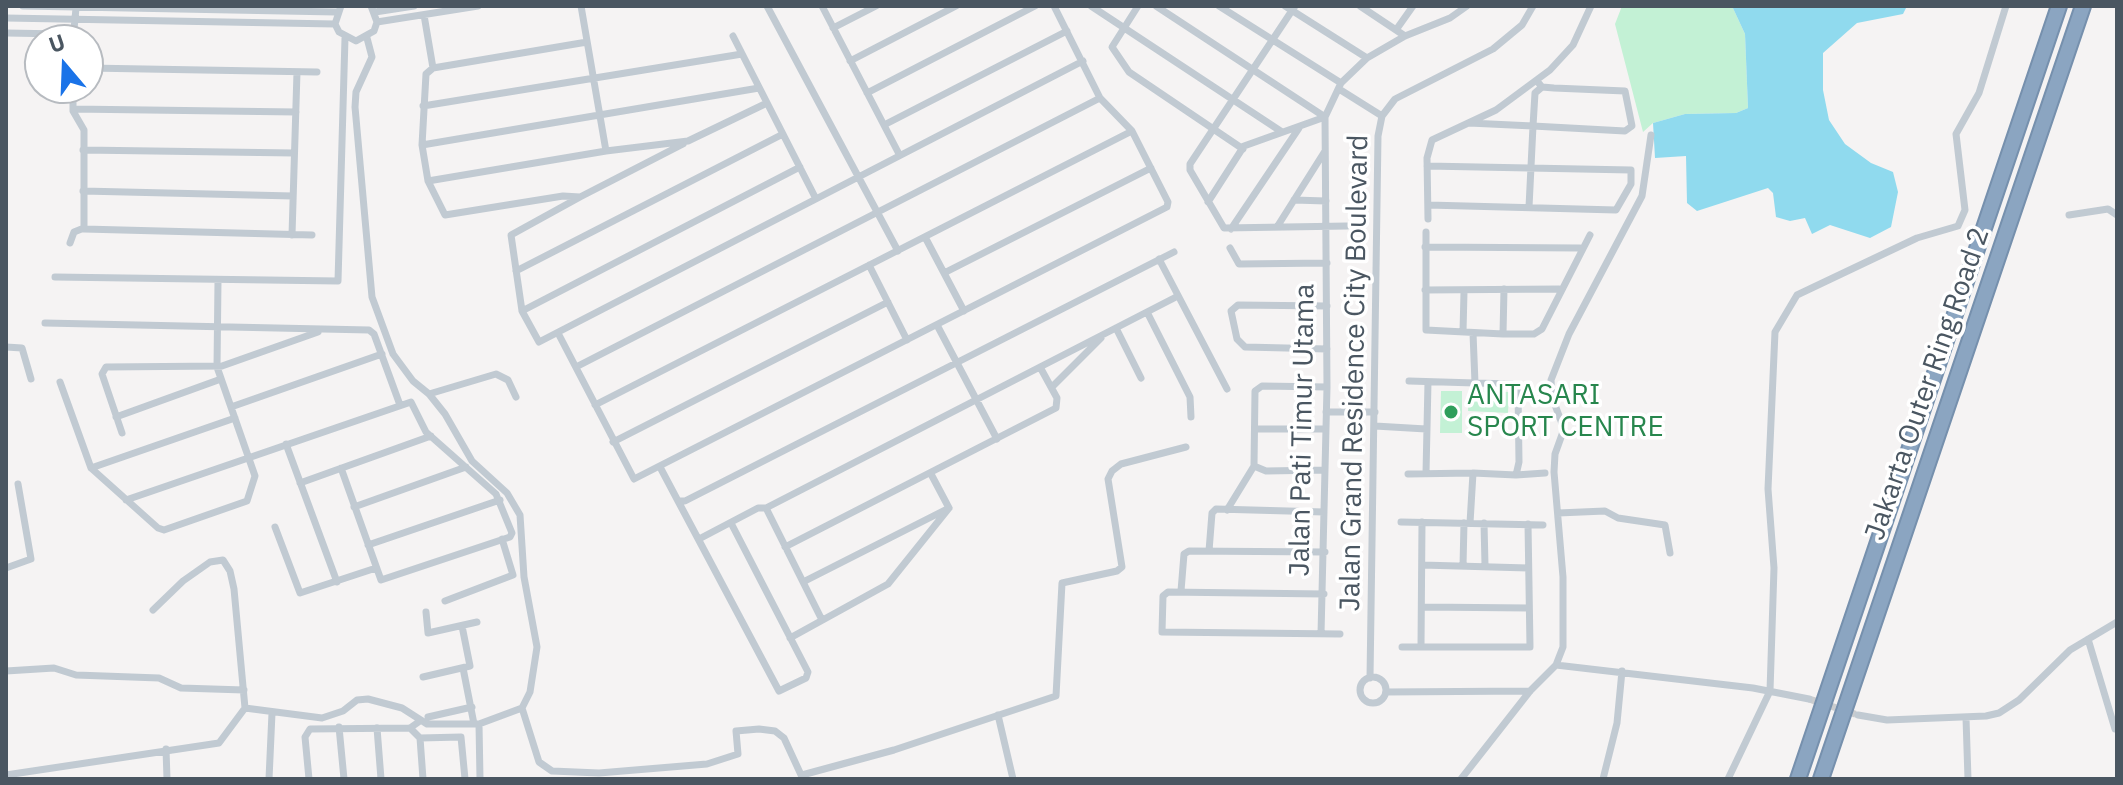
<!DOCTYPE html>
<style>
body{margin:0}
#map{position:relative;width:2123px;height:785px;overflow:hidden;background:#f5f3f3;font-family:"IBM Plex Sans",sans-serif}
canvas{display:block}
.frame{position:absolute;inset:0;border:8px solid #4a5661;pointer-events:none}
.north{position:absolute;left:24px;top:24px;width:80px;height:80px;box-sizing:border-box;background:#fff;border:2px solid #b7bbc0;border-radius:50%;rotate:341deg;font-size:22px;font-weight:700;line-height:32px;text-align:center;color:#4a5661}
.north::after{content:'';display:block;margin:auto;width:28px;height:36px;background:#1a73e8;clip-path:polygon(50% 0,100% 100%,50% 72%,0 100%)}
</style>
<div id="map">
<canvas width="2123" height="785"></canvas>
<div class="frame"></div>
<div class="north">U</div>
</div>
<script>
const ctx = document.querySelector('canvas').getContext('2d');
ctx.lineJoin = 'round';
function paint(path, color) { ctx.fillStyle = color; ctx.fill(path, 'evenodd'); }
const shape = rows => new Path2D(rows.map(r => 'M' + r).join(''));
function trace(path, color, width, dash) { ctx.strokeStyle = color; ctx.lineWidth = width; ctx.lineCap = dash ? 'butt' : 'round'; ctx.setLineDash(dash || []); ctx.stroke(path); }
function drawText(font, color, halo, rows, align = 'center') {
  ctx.font = font + ' "IBM Plex Sans",sans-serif'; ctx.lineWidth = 7; ctx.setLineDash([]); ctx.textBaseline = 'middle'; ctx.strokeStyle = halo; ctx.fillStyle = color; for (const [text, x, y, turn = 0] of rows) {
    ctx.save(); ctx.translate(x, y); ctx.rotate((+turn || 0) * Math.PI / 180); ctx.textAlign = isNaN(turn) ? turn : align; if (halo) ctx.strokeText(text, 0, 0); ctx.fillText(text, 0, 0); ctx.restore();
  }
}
const green = shape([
 [1622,6,1732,6,1745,34,1748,108,1736,113,1685,114,1653,123,1643,132,1615,24],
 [1469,390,1509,392,1508,413,1468,411],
 [1441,391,1462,391,1462,433,1440,433]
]);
const water = shape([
 [1732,6,1907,6,1903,14,1857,23,1823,53,1823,90,1829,120,1845,144,1871,163,1893,172,1898,192,1891,227,1870,238,1830,225,1812,234,1805,218,1790,221,1776,217,1773,193,1768,188,1697,211,1687,203,1686,156,1655,158,1653,123,1685,114,1736,113,1748,108,1745,34]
]);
const minorTunnel = shape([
 [1809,699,1858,715]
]);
const minor = shape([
 [23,6,336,12],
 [341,6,335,24,339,32,356,41,374,31,377,22,371,6],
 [581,6,606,151,688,141,767,103],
 [767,6,898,251],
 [822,6,899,154],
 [1091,6,1282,132],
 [1138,6,1112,47,1129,72,1243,149],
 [1156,6,1325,117,1327,387,1321,634],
 [1219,6,1341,83],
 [1285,6,1367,58],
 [1295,6,1190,164,1190,170,1224,228,1347,226],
 [1360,6,1405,36],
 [375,12,414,6],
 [424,15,433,68,426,74,422,145,428,181,445,215,563,196,580,197,511,235,522,311,539,342,1083,61],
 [6,18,335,24],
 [377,22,478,6],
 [833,28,876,6],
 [1396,30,1413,6],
 [6,33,63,34],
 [733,36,815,197],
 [73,40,76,8],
 [850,61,956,6],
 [88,68,317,72],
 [433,68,587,42],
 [1537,81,1542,87,1554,88,1625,91,1632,126,1625,131,1533,126,1535,93,1542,87],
 [73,88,73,111,84,130,84,229,312,235],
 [1339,89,1382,116],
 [867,93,1035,6],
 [423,106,742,54],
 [73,109,296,112],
 [1469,123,1533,126,1529,207],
 [884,125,1067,31],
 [422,145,759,88],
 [83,150,294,153],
 [1427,166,1631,170,1631,184,1616,210,1428,205],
 [428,181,606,151],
 [83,191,293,196],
 [580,197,683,144],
 [1294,200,1326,201],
 [1208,202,1244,146,1325,117,1341,83,1367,58,1405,36,1450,18,1467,6],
 [2069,215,2108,209,2117,215],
 [1428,219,1427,158,1432,140,1496,110,1550,70,1573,45,1591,6],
 [1277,227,1325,151],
 [1231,229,1299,128],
 [1426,232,1426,330,1503,334,1534,334,1542,329,1590,235],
 [292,235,297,72],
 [925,237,964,311],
 [70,243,74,232,84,228],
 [1425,247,1580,248],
 [1230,248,1239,264,1327,263],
 [1159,259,1227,389],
 [869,265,907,340],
 [516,271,783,134],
 [944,273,1151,168],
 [55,277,338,281,345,38],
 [1425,290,1559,289],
 [522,311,800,167],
 [1147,312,1190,397,1191,417],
 [45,323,369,330,374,334,400,405],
 [937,325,997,439],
 [1116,328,1141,378],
 [1463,332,1464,292],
 [558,333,634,479,1167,207,1168,202,1132,131,1100,98,1054,6],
 [1503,334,1504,289],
 [6,347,22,348,31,379],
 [1327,349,1245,347,1237,339,1231,311,1238,305,1327,306],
 [576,367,1100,98],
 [1409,381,1475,383,1473,333],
 [60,382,91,468,158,528,164,530,247,501,255,476,217,367,218,281],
 [1052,387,1101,338],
 [429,394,496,374,508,380,516,397],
 [595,405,1132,131],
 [231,407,382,354],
 [1326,412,1375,412],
 [116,417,221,379],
 [1375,426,1426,429],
 [1256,429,1325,429],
 [122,433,102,374,106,367,222,366,318,332],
 [613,442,888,302],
 [286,444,337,582],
 [660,467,678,501,685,501,1174,252],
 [91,468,235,418],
 [1325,470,1266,471,1254,466,1255,391,1262,386,1327,387],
 [1426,473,1428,382],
 [1473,473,1516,475,1519,462,1518,390,1512,384,1475,383],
 [1408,474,1473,473,1470,523],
 [1516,475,1545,473],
 [300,483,431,436],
 [126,500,411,402,426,432,496,494,512,533,510,537,381,580,341,468],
 [678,501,779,691,806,678,808,672,731,523],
 [354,507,466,467],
 [766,508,1178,296],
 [1227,510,1254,466],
 [1558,513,1605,511,1618,518,1665,525,1670,553],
 [1401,522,1543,525],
 [1484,523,1485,565],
 [275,527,300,593,376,568],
 [699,539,758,508,766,508,822,620],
 [368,545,500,500],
 [785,547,1056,408,1057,398,1040,367],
 [1209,551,1212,513,1216,509,1324,512],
 [1422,565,1528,568],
 [1463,566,1464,523],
 [6,568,31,559,18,484],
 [803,582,949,508,931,474],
 [1181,591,1184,554,1189,551,1325,552],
 [1324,594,1168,592,1163,596,1162,632,1340,634],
 [445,601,513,575,502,539],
 [1422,607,1529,608],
 [153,610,183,581,210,562,223,560,230,571,234,589,245,708],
 [426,612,428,633,477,622],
 [790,638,888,584,949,508],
 [2088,639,2115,729],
 [1421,646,1422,522],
 [1402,647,1530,647,1528,524],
 [1556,665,1753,688,1809,699],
 [463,668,474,724],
 [6,671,54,668,76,675,159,678,181,688,244,690],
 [423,677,470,666,462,626],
 '1360 690a13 13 0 1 1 26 0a13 13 0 1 1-26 0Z',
 [1370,678,1378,136,1382,116,1395,99,1493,49,1522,25,1533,6],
 [1386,692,1530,691],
 [522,708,539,762,552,771,599,773,707,764,738,754,736,731,759,729,775,731,784,738,802,777],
 [998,715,1013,779],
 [1858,715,1887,720,1986,716,1999,713,2019,700,2070,650,2117,622],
 [428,717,472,707],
 [1966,718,1968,779],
 [479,724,480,779],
 [339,727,344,779],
 [377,728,381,779],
 [410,728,420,738,461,737,465,779],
 [420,738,423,779],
 [166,749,167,779],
 [6,775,219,743,245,708,322,718,343,711,357,700,368,699,402,708,427,724,479,724,522,708,530,692,537,647,524,577,520,515,507,493,472,461,445,414,429,394,413,381,393,354,372,297,355,107,356,92,372,57,367,38],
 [802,775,894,750,1056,696,1062,583,1117,571,1122,567,1108,479,1112,471,1121,464,1186,447],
 [269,779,272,713],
 [309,779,305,737,310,729,410,728,420,721],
 [1461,779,1530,691,1556,665,1563,647,1563,577,1554,472,1555,454,1564,429,1552,397,1551,380,1569,334,1642,196,1651,135],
 [1603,779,1617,723,1622,671],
 [1728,779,1770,691,1774,568,1768,489,1775,332,1797,295,1917,238,1958,226,1965,210,1956,134,1979,93,2006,6]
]);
const motorway = shape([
 [1798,779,2059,6],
 [1821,779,2083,6]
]);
const markers = [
 [1451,412,8,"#2e9e5b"]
];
const streetNames = [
 ["Jalan Grand Residence City Boulevard",1355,373,-89],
 ["Jakarta Outer Ring Road 2",1928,384,-71],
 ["Jalan Pati Timur Utama",1303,430,-89]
];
const leisureNames = [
 ["ANTASARI",1467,396],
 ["SPORT CENTRE",1467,428]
];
paint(green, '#c3f1d5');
paint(water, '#90daee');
trace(minorTunnel, '#caccce', 7, [7, 3.5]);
trace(motorway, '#7690ad', 18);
trace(minor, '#c1cad2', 7);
trace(motorway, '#8ba5c1', 14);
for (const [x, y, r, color] of markers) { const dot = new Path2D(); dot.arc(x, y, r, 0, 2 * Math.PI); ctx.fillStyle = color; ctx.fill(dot); trace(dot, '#fff', 3); }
drawText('28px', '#4a5661', '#fff', streetNames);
drawText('28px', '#27864d', '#fff', leisureNames, 'left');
</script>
